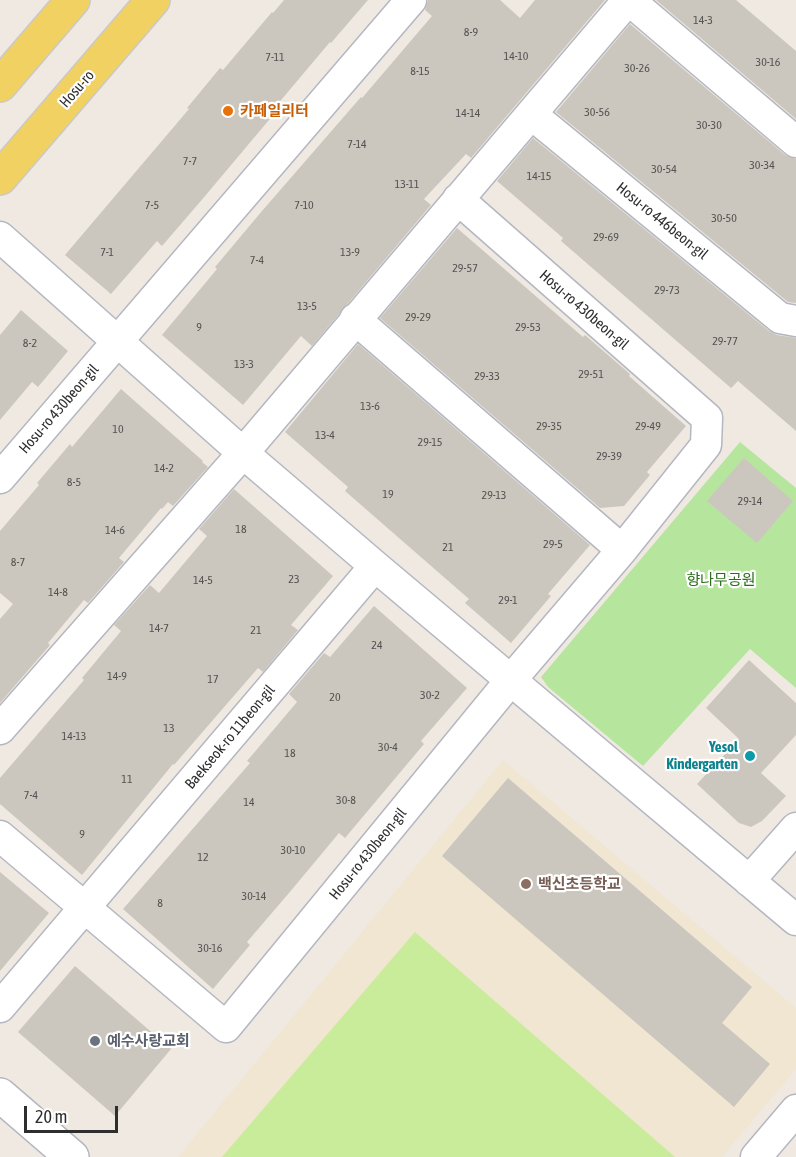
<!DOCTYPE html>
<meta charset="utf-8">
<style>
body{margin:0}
#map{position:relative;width:796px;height:1157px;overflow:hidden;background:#efe9e1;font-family:"Asap Condensed",sans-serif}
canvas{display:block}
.scale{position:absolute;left:24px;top:1106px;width:94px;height:27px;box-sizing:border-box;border:3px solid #2e2e2e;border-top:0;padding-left:8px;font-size:18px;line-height:21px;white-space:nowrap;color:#2e2e2e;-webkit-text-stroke:4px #fff;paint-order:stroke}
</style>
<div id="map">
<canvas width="796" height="1157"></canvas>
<div class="scale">20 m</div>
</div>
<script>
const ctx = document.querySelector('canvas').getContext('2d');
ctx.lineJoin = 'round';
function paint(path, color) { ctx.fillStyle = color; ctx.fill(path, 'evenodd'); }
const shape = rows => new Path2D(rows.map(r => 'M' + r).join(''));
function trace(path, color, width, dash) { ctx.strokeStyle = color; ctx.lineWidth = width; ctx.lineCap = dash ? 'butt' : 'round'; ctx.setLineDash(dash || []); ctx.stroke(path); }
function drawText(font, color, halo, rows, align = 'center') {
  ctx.font = font + ' "Asap Condensed","Noto Sans KR",sans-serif'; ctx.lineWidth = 4.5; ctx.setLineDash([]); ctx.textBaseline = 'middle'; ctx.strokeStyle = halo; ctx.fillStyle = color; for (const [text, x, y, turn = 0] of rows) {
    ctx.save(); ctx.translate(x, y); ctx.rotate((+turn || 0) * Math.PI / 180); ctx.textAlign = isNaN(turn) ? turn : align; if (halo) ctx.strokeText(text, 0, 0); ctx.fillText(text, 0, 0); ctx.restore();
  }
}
const education = shape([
 [503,760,796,1008,796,1069,722,1157,178,1157]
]);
const green = shape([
 [740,442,796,488,796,688,750,649,643,766,548,687,541,677]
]);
const pitch = shape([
 [415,932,675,1157,222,1157]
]);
const building = shape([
 [284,0,368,0,331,43,330,42,271,112,274,114,200,202,162,246,157,241,111,294,65,255,189,109,187,108,220,68,223,70,272,12,273,13],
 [428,0,500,0,520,18,535,0,605,0,471,158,466,154,424,199,431,205,312,346,301,336,243,405,162,335,217,269,215,267,262,211,361,97,362,98,432,16,425,10],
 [656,0,736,0,796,51,796,119],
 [630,24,785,155,796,159,796,303,788,302,556,112],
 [533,138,769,331,777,335,796,338,796,431,738,381,731,388,561,241,563,238,497,181],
 [457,228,583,337,585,335,630,374,629,376,686,426,647,472,650,475,624,506,600,508,380,318],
 [21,310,68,351,38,387,32,382,0,420,0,335],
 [358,344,590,545,548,594,551,596,511,643,465,603,469,599,345,491,348,487,285,432],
 [121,389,203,461,202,462,208,467,173,506,168,502,162,509,161,508,119,558,124,562,88,603,84,600,48,643,50,645,0,703,0,619,13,604,0,593,0,531,39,485,37,483,70,444,72,447],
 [744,458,793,501,757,543,707,501],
 [234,489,333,576,291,625,298,630,263,672,258,668,174,765,173,764,82,875,0,804,0,778,84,680,82,678,121,631,114,625,150,585,159,593,207,536,199,529],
 [374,606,467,688,421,741,424,744,345,838,339,833,289,893,247,942,250,945,213,989,123,909,250,763,247,761,297,702,289,694,324,653,330,657],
 [749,660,796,703,796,735,761,773,786,796,762,821,751,827,739,823,697,784,739,739,706,708],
 [508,778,752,987,722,1023,770,1064,734,1107,442,856],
 [0,872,49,913,0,971],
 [75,966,171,1049,115,1116,18,1032]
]);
const street = shape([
 [629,0,796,142],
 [531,114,780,318,796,321],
 [0,237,243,453,375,566,796,920],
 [355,319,622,550],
 [0,478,411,0],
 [0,729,243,453,628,0],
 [0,836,226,1027,510,681,622,550,706,445,707,418,458,199],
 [749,881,796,828],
 [0,1007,375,566],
 [756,1157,796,1110]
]);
const secondary = shape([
 [0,1095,72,1157]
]);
const primary = shape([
 [0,85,73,0],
 [0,178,153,0]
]);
const markers = [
 [228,111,6,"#e8710a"],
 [750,756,6,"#0f9aa8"],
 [526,884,6,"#8d6e63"],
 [95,1041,6,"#6b7280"]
];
const numberNames = [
 ["14-3",703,20],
 ["8-9",471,32],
 ["14-10",516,56],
 ["7-11",275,57],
 ["30-16",768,62],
 ["30-26",637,68],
 ["8-15",420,71],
 ["30-56",597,112],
 ["14-14",468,113],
 ["30-30",709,125],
 ["7-14",357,144],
 ["7-7",190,161],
 ["30-34",762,165],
 ["30-54",664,169],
 ["14-15",539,176],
 ["13-11",407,184],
 ["7-5",152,205],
 ["7-10",304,205],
 ["30-50",724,218],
 ["29-69",606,237],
 ["7-1",107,252],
 ["13-9",350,252],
 ["7-4",257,260],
 ["29-57",465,268],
 ["29-73",667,290],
 ["13-5",307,306],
 ["29-29",418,317],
 ["9",199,327],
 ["29-53",528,327],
 ["29-77",725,341],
 ["8-2",30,343],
 ["13-3",244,364],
 ["29-51",591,374],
 ["29-33",487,376],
 ["13-6",370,406],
 ["29-35",549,426],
 ["29-49",648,426],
 ["10",118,429],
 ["13-4",325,435],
 ["29-15",430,442],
 ["29-39",609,456],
 ["14-2",164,468],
 ["8-5",74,482],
 ["19",388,494],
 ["29-13",494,495],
 ["29-14",750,501],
 ["18",241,529],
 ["14-6",115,530],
 ["29-5",553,544],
 ["21",448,547],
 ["8-7",18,562],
 ["23",294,579],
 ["14-5",203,580],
 ["14-8",58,592],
 ["29-1",508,600],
 ["14-7",159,628],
 ["21",256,630],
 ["24",377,645],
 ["14-9",117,676],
 ["17",213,679],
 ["30-2",430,695],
 ["20",335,697],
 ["13",169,728],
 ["14-13",74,736],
 ["30-4",388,747],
 ["18",290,753],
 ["11",127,779],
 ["7-4",31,795],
 ["30-8",346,800],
 ["14",249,802],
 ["9",82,834],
 ["30-10",293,850],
 ["12",203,857],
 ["30-14",254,896],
 ["8",160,903],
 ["30-16",210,948]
];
const streetNames = [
 ["Hosu-ro",77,89,-49],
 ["Hosu-ro 446beon-gil",662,221,39],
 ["Hosu-ro 430beon-gil",584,310,41],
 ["Hosu-ro 430beon-gil",59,409,-49],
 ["Baekseok-ro 11beon-gil",230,737,-50],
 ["Hosu-ro 430beon-gil",368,854,-51]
];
const foodNames = [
 ["카페일리터",240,111]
];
const parkNames = [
 ["향나무공원",721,580]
];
const cultureNames = [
 ["Yesol",738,747],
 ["Kindergarten",738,764]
];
const educationNames = [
 ["백신초등학교",538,884]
];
const worshipNames = [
 ["예수사랑교회",107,1041]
];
paint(education, '#f0e6d1');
paint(green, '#b6e59e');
paint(pitch, '#c9ec9a');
paint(building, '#cbc7bf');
trace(street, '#b4b7c1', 33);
trace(secondary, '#b4b7c1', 36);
trace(primary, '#c9c9c9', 36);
trace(street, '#fff', 30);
trace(secondary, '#fff', 33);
trace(primary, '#f2d163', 33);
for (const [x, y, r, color] of markers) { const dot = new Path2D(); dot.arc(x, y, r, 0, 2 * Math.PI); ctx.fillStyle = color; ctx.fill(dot); trace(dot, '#fff', 2); }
drawText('12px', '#555452', null, numberNames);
drawText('15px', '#2e2e2e', '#fff', streetNames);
drawText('bold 15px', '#c56008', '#fff', foodNames, 'left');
drawText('15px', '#2c6e1b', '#fff', parkNames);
drawText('bold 15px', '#0d838f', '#fff', cultureNames, 'right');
drawText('bold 15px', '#785e54', '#fff', educationNames, 'left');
drawText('bold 15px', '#5b616d', '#fff', worshipNames, 'left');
</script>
